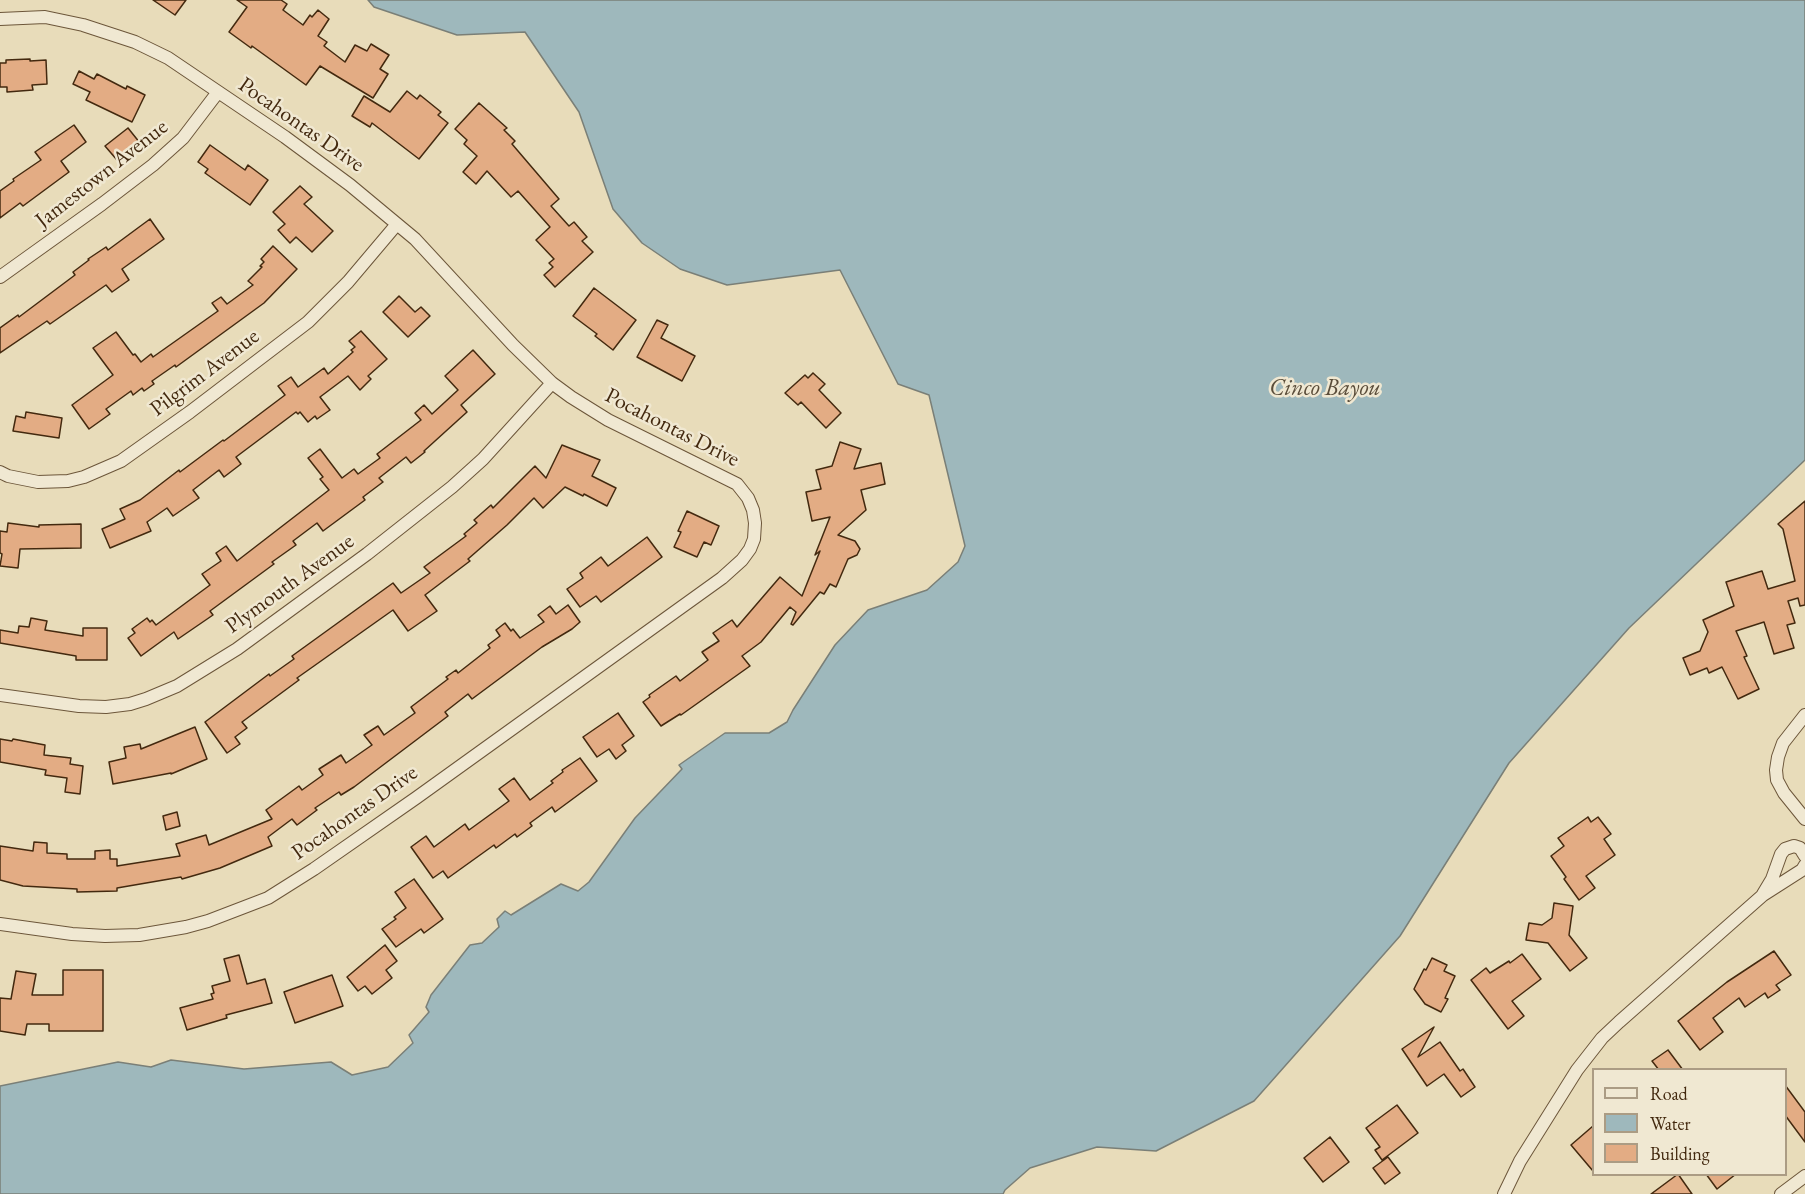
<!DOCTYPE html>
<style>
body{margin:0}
#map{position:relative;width:1805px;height:1194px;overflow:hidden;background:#e8dcba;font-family:"EB Garamond",serif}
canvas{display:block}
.legend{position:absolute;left:1592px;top:1068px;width:195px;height:108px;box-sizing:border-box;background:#f0e8d2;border:2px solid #ab9c84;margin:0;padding:8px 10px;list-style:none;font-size:18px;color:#43290f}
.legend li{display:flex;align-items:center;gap:12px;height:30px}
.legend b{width:30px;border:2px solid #ab9c84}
</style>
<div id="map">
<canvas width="1805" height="1194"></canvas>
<ul class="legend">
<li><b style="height:8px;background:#f0e8d2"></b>Road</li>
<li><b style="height:16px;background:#9eb8bc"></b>Water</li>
<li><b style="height:16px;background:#e3ac84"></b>Building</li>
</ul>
</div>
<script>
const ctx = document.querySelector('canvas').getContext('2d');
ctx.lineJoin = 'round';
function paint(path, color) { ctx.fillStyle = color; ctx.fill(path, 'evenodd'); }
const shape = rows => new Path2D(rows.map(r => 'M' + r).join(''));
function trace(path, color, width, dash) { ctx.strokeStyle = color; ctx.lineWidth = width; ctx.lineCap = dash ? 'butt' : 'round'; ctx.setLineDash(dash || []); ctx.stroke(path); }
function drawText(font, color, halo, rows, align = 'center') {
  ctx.font = font + ' "EB Garamond",serif'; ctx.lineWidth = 5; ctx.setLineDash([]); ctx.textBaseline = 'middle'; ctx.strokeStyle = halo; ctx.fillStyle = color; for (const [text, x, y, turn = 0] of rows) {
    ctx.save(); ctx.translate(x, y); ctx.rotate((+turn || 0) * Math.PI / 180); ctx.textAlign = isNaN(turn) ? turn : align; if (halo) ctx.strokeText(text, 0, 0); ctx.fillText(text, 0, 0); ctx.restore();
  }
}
const water = shape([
 [368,0,1805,0,1805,460,1629,628,1509,763,1400,936,1254,1101,1156,1151,1097,1147,1030,1168,1005,1190,1003,1194,0,1194,0,1086,118,1062,151,1067,171,1060,244,1069,331,1062,352,1075,388,1067,413,1043,409,1035,429,1012,426,1007,431,995,470,945,482,943,499,927,497,919,505,911,511,915,561,884,578,891,589,882,635,818,682,769,679,765,725,733,769,733,787,722,793,710,835,645,868,610,927,590,958,562,965,546,929,395,898,384,840,270,727,285,680,269,642,243,613,209,579,112,525,32,457,35,374,7,368,0]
]);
const building = shape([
 [153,0,186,0,175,15,153,0],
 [237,0,281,0,287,4,283,10,303,25,310,15,312,17,318,10,329,19,318,36,327,42,324,46,345,62,355,45,367,51,371,44,389,55,380,69,388,74,373,98,320,66,306,85,252,46,251,48,229,32,247,7,237,0],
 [30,59,30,61,46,60,47,84,32,85,33,90,7,92,7,87,0,87,0,63,6,63,6,60,30,59],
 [79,71,94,79,97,74,126,89,127,86,145,95,132,122,86,100,90,92,73,84,79,71],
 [407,91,417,99,420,95,441,112,438,115,448,123,419,159,372,123,370,127,352,116,364,96,390,112,407,91],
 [479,103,507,128,504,130,515,141,512,144,559,199,551,206,569,226,574,222,587,237,582,241,593,252,555,287,544,275,553,267,549,263,554,259,536,240,550,227,518,191,511,197,487,171,476,184,463,172,477,156,464,144,467,140,455,129,479,103],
 [74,125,86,142,61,161,69,172,23,206,20,203,0,218,0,191,14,181,13,179,41,160,35,152,74,125],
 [128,128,140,143,117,160,105,146,128,128],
 [210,145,245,170,248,165,268,180,250,205,205,173,208,169,198,162,210,145],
 [300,186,312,197,304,204,333,231,312,252,296,237,290,243,278,230,285,224,273,212,300,186],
 [150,219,164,239,122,269,129,280,112,292,106,285,50,324,47,321,0,353,0,328,18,315,19,317,75,275,73,272,89,260,88,259,106,247,108,250,150,219],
 [273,246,297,269,264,303,176,367,175,365,152,381,154,384,144,391,142,388,133,395,131,391,106,409,110,414,89,429,72,405,113,375,93,348,116,332,133,355,135,354,141,362,151,354,153,357,218,311,212,303,221,297,227,304,253,285,248,281,262,267,260,266,264,262,261,259,273,246],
 [594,288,636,320,613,350,595,336,597,334,573,316,594,288],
 [399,296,415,312,421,307,430,316,408,337,383,312,399,296],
 [657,320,668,325,661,338,695,356,682,381,637,357,657,320],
 [361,331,387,359,368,376,371,379,360,390,348,376,320,397,330,410,317,419,315,416,308,422,300,412,298,414,296,412,236,457,241,464,224,477,219,470,193,490,199,498,173,516,167,508,147,522,151,531,110,548,102,529,125,519,120,509,140,500,179,470,180,472,223,440,224,441,285,395,278,386,291,377,298,387,324,368,328,374,353,352,351,350,355,347,349,341,361,331],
 [473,350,495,374,461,405,467,412,424,451,425,452,411,463,406,457,379,478,383,482,363,497,365,500,323,531,317,523,293,541,296,545,272,562,274,564,210,611,213,615,178,639,174,632,141,656,128,638,135,633,132,629,147,618,150,622,152,620,156,625,210,585,202,574,221,561,216,553,226,546,237,561,329,490,320,479,323,477,308,458,320,449,342,478,354,469,358,474,380,458,377,454,421,420,415,413,424,405,432,414,458,390,445,376,473,350],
 [813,373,825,384,819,390,841,413,826,428,801,402,798,405,785,393,805,375,808,378,813,373],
 [26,412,62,418,59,438,13,431,16,416,25,418,26,412],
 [840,442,861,449,854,469,881,463,885,484,861,490,866,510,838,535,855,541,860,549,857,555,848,559,836,587,830,584,824,594,820,592,793,625,791,624,796,612,790,607,761,642,742,656,750,666,681,715,680,714,661,726,643,702,650,697,649,695,676,676,680,681,708,660,702,652,719,641,713,633,732,620,737,627,780,577,802,596,820,551,815,555,830,517,812,521,806,492,821,489,816,470,832,466,840,442],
 [562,445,600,460,592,476,616,488,607,506,584,494,583,496,565,487,543,508,534,498,507,525,468,559,470,561,425,595,437,611,408,631,393,610,297,678,299,680,242,722,247,728,235,737,240,744,227,753,205,722,269,674,270,676,294,659,292,656,393,583,401,593,430,573,424,567,466,536,464,534,477,523,474,520,491,505,493,508,535,466,546,478,562,445],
 [1805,501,1805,605,1800,606,1798,598,1788,601,1795,623,1787,625,1794,648,1774,654,1764,622,1736,631,1747,656,1744,657,1759,689,1738,699,1722,667,1709,673,1707,668,1690,675,1683,658,1700,651,1708,632,1703,620,1734,606,1726,582,1762,571,1768,589,1795,581,1783,529,1778,524,1805,501],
 [687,511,719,526,711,545,704,542,697,557,674,547,681,532,678,531,687,511],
 [8,523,39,527,39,525,81,524,81,548,20,549,18,568,0,566,2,554,0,553,0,531,7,532,8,523],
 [647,537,662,557,601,602,596,596,580,607,567,589,583,578,580,573,601,557,608,566,647,537],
 [568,605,580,622,572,629,542,647,472,699,468,694,445,712,448,716,354,787,341,795,339,792,315,808,317,810,297,825,292,819,268,837,272,846,220,868,182,879,181,877,117,888,117,891,77,892,77,889,23,886,0,880,0,846,33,851,34,842,47,843,47,853,67,854,67,859,95,859,95,851,110,850,110,859,117,859,117,866,180,856,176,844,206,835,209,845,272,819,266,810,299,786,302,790,323,775,319,769,341,755,346,763,372,745,364,735,378,726,384,735,415,713,411,707,448,679,446,677,456,670,458,673,490,648,488,645,500,636,496,630,505,623,511,631,513,629,520,638,544,622,538,615,550,606,556,614,568,605],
 [31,618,47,621,45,630,83,636,83,628,107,628,107,660,76,660,76,656,0,643,0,630,18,633,19,626,29,627,31,618],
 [618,713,634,736,622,745,626,751,616,759,609,749,597,757,583,737,618,713],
 [195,727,207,759,171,774,171,773,113,784,109,762,126,758,124,747,140,744,141,749,195,727],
 [0,739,12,741,13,739,45,745,44,755,71,758,70,764,83,766,80,794,65,792,67,778,45,775,46,770,0,762,0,739],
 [580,758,597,781,555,812,552,807,530,823,532,826,517,837,515,834,496,848,494,845,448,878,443,871,433,878,411,847,426,836,434,847,465,824,469,830,509,801,499,789,514,778,530,800,553,783,551,781,563,772,562,770,580,758],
 [177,812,180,826,166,830,163,816,177,812],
 [1588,817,1591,822,1598,817,1611,834,1604,839,1615,855,1586,876,1595,888,1579,900,1564,879,1566,877,1551,856,1564,846,1558,838,1588,817],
 [414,879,443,919,424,933,421,929,396,947,382,929,396,919,394,917,406,908,395,892,414,879],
 [1554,903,1573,906,1569,935,1587,958,1570,971,1548,943,1526,940,1529,923,1542,925,1552,918,1554,903],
 [385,945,397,961,386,970,392,978,372,994,365,986,358,991,347,977,385,945],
 [1774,951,1791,975,1776,985,1780,990,1768,998,1765,993,1745,1007,1739,998,1713,1018,1723,1032,1700,1050,1678,1021,1727,982,1774,951],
 [1522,954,1541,979,1512,1001,1524,1016,1508,1029,1471,980,1486,968,1490,973,1509,961,1510,963,1522,954],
 [239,955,247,984,265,979,272,1003,226,1015,227,1018,187,1030,180,1008,213,999,211,994,214,993,212,986,230,981,224,959,239,955],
 [1432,958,1447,965,1444,971,1455,976,1445,998,1448,999,1441,1012,1425,1004,1414,989,1424,969,1426,970,1432,958],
 [63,970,103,970,103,1031,49,1031,49,1024,27,1024,25,1035,0,1031,0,998,11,999,16,971,36,974,32,995,63,995,63,970],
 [332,975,343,1006,295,1023,284,992,332,975],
 [1434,1027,1418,1057,1440,1042,1460,1071,1463,1069,1475,1087,1461,1097,1444,1074,1427,1086,1402,1049,1434,1027],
 [1668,1050,1683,1070,1659,1070,1652,1061,1668,1050],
 [1785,1085,1805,1112,1805,1142,1785,1115,1785,1085],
 [1397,1105,1418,1133,1382,1160,1375,1150,1380,1147,1366,1128,1397,1105],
 [1593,1126,1593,1171,1571,1145,1593,1126],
 [1330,1137,1349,1162,1323,1182,1304,1158,1330,1137],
 [1388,1157,1400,1173,1385,1184,1373,1168,1388,1157],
 [1678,1174,1692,1194,1651,1194,1678,1174],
 [1706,1174,1736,1174,1717,1189,1706,1174]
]);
const minor = shape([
 [0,19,45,17,83,25,135,42,168,58,285,137,350,185,415,239,513,345,552,383,571,397,608,420,737,484,748,498,753,510,755,523,754,539,750,549,742,560,722,578,416,798,314,869,268,898,208,921,186,927,139,935,105,936,72,934,0,924],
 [0,277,102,204,153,165,183,138,218,92],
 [0,472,8,476,38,482,68,481,84,477,121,461,190,412,308,322,348,282,397,224],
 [0,695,79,706,106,707,130,704,146,699,177,686,237,649,367,554,452,487,483,459,552,383],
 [1805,715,1783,743,1778,757,1776,770,1777,780,1784,793,1805,819],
 [1763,894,1772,879,1781,854,1785,849,1794,846,1800,848,1805,856],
 [1504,1194,1520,1161,1577,1070,1602,1038,1619,1022,1763,895,1802,870,1805,865],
 [1781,1194,1805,1176]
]);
const streetNames = [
 ["Pocahontas Drive",301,125,35],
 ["Jamestown Avenue",102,174,-38],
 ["Pilgrim Avenue",205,373,-37],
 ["Pocahontas Drive",672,428,27],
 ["Plymouth Avenue",290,584,-36],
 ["Pocahontas Drive",355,813,-35]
];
const waterNames = [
 ["Cinco Bayou",1325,388]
];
paint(water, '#9eb8bc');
trace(water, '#7a7f77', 1.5);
paint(building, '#e3ac84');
trace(building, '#43290f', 1.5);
trace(minor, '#6c563a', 14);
trace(minor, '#f0e8d2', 12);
drawText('22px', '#43290f', '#f0e8d2', streetNames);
drawText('italic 24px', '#5a4d3a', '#f0e8d2', waterNames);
</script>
